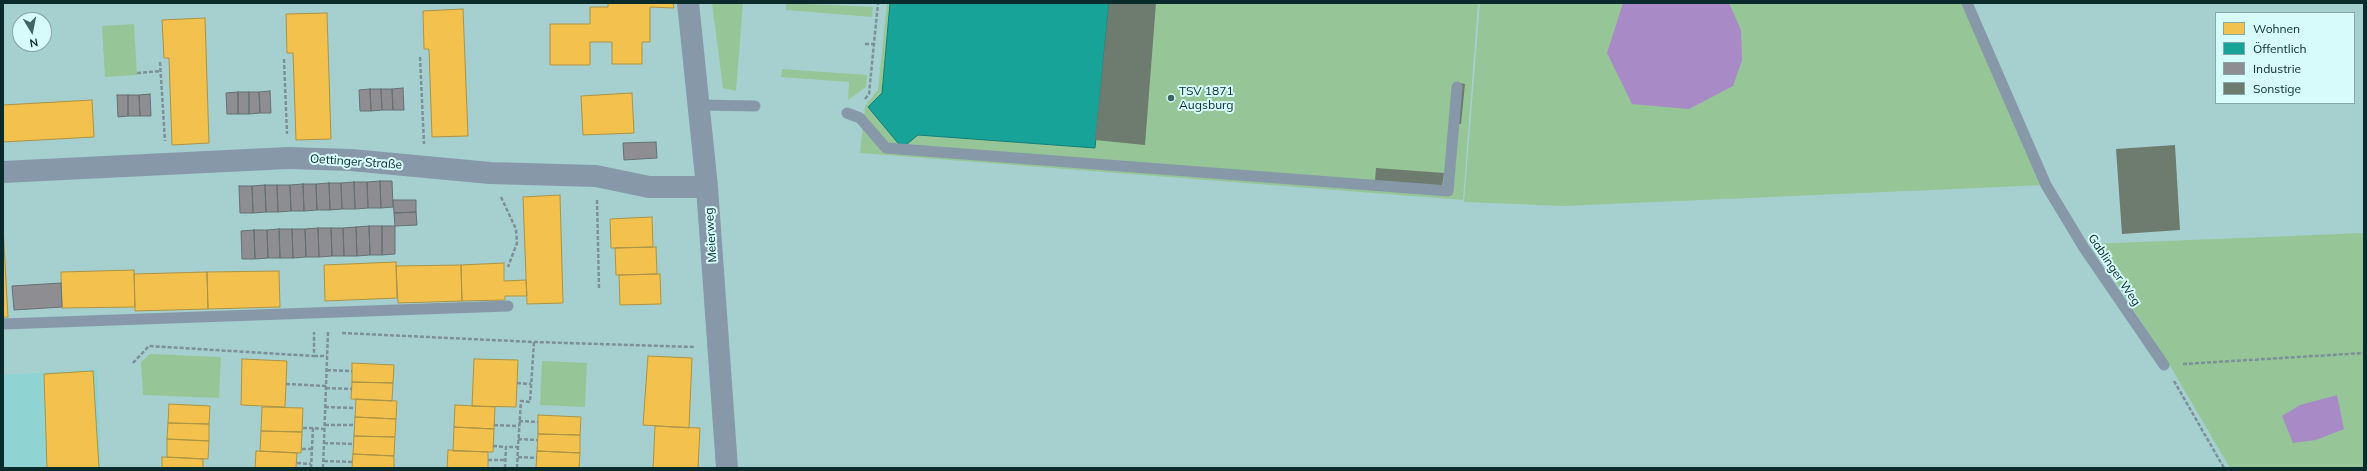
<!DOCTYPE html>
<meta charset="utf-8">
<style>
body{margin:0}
#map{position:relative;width:2367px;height:471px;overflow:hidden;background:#a6d0d0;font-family:Mulish,sans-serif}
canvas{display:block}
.frame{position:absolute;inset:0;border:4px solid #092b2b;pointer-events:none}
.legend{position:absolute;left:2215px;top:12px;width:140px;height:92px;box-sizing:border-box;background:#d6fbfa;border:1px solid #84a8a7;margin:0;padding:5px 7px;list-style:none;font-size:12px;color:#092b2b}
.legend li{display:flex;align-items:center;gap:8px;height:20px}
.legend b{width:20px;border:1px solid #84a8a7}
.north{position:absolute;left:12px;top:12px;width:40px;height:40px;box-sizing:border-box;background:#d6fbfa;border:1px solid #84a8a7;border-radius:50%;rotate:170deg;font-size:11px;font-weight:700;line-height:16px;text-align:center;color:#092b2b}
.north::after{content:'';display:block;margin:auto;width:14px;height:18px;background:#406565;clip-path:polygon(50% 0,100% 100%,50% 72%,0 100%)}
</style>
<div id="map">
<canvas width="2367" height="471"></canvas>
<div class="frame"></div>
<ul class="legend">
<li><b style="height:11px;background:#f2c14e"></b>Wohnen</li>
<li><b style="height:11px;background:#17a398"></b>Öffentlich</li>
<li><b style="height:11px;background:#8d8d92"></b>Industrie</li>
<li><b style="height:11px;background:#6e7b6f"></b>Sonstige</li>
</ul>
<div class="north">N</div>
</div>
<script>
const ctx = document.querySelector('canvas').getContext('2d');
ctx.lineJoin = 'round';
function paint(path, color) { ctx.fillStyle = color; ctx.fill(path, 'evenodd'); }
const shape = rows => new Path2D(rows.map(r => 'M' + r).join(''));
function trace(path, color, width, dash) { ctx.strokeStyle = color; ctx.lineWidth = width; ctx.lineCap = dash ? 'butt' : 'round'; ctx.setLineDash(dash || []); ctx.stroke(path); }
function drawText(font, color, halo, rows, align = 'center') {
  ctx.font = font + ' Mulish,sans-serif'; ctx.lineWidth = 4; ctx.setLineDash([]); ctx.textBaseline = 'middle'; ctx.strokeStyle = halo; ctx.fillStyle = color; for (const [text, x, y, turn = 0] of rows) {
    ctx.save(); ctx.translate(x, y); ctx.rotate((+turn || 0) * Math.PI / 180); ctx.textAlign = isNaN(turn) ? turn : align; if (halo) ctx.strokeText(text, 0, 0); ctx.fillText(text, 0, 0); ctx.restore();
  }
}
const built = shape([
 [97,369,101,468,3,468,3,375]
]);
const green = shape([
 [712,3,743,3,736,91,723,88],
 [786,3,873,7,872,17,786,10],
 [887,3,1478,3,1463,200,860,153,865,106,878,90],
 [1480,3,1967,3,2046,185,1564,206,1464,202],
 [134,24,137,75,105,77,102,26],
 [782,69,867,75,866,87,848,100,849,82,781,77],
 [2364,233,2364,468,2230,468,2172,369,2091,244],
 [150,354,221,357,219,398,143,395,141,362],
 [542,361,587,363,585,407,540,405]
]);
const water = shape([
 [1623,3,1729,3,1741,30,1742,60,1733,86,1689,109,1632,104,1607,53],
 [2337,395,2344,429,2316,440,2293,443,2282,416,2300,405]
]);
const homes = shape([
 [608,3,673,3,674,8,650,7,650,42,642,42,642,64,612,64,612,42,590,42,590,65,550,65,550,24,590,24,590,7,608,7,608,3],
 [463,9,468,136,432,137,429,49,424,49,423,11,463,9],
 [327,13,331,139,296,140,293,53,287,53,286,14,327,13],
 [205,18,209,143,172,145,169,58,164,58,162,20,205,18],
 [632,93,634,133,583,135,581,96,632,93],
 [92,100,94,137,3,142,3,105,92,100],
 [560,195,563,303,527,304,523,197,560,195],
 [652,217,653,247,611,248,610,219,652,217],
 [3,226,8,317,3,317,3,226],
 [656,247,657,274,616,275,615,248,656,247],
 [396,262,397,298,325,301,324,265,396,262],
 [504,263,504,281,526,280,527,296,505,296,505,300,462,301,461,265,504,263],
 [461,265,462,301,398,303,396,266,461,265],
 [134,270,135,307,62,308,61,272,134,270],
 [279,271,280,307,208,309,207,272,279,271],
 [207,272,208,309,135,311,134,274,207,272],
 [660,274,661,304,620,305,619,275,660,274],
 [648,356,692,358,689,428,643,425,648,356],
 [242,359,287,361,285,407,241,405,242,359],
 [474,359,518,360,516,407,472,406,474,359],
 [352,363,394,365,393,383,352,382,352,363],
 [93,371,99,468,47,468,44,374,93,371],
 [352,382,393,383,392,401,351,399,352,382],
 [356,399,397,401,396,419,355,417,356,399],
 [169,404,210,406,209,424,168,423,169,404],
 [455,405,495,407,494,429,454,427,455,405],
 [262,407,303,408,302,432,261,431,262,407],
 [538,415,581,417,580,435,538,434,538,415],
 [355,417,396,419,395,437,354,436,355,417],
 [168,423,209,424,209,441,167,439,168,423],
 [655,426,700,428,698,468,653,468,655,426],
 [454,427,494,429,493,452,453,451,454,427],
 [261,431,302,432,301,453,260,451,261,431],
 [538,434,580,435,580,453,537,451,538,434],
 [354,436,395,437,394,456,353,454,354,436],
 [167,439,209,441,208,459,167,457,167,439],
 [448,450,488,452,488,468,447,468,448,450],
 [256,451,297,453,296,468,255,468,256,451],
 [537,451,580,453,579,468,536,468,537,451],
 [353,454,394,456,394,468,352,468,353,454],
 [162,457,203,459,203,468,162,468,162,457]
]);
const public = shape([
 [890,3,1109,3,1095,148,918,135,902,148,868,107,882,93,890,3]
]);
const industry = shape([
 [403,88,404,110,393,110,392,89,403,88],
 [370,89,381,89,382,110,371,111,370,89],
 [370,89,371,111,360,111,359,90,370,89],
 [381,89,392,89,393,110,382,110,381,89],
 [270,91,271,113,260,113,259,92,270,91],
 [238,92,249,92,249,114,238,114,238,92],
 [238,92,238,114,227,114,226,93,238,92],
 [249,92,259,92,260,113,249,114,249,92],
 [150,94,151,116,140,116,139,95,150,94],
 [117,95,128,95,128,116,118,117,117,95],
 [128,95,139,95,140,116,128,116,128,95],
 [656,142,657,158,624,160,623,143,656,142],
 [380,181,392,181,393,207,381,208,380,181],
 [380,181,381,208,368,208,367,182,380,181],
 [354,182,367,182,368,208,355,209,354,182],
 [354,182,355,209,342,209,341,183,354,182],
 [329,183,341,183,342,209,330,210,329,183],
 [329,183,330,210,317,210,316,184,329,183],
 [303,184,316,184,317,210,304,211,303,184],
 [303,184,304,211,291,211,290,185,303,184],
 [265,185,277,185,278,212,266,212,265,185],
 [265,185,266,212,253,213,252,186,265,185],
 [277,185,290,185,291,211,278,212,277,185],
 [239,186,252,186,253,213,240,213,239,186],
 [393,200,416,200,416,212,394,213,393,200],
 [416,212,417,225,395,226,394,213,416,212],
 [369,226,382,226,382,255,370,255,369,226],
 [369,226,370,255,357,256,356,227,369,226],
 [382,226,395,226,395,254,382,255,382,226],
 [356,227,357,256,344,256,343,228,356,227],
 [318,228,331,228,332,256,319,257,318,228],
 [318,228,319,257,306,257,305,229,318,228],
 [331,228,343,228,344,256,332,256,331,228],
 [279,229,292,229,293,258,280,258,279,229],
 [279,229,280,258,268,258,267,230,279,229],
 [292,229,305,229,306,257,293,258,292,229],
 [254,230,267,230,268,258,255,259,254,230],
 [254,230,255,259,242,259,241,231,254,230],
 [61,283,62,307,14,310,12,286,61,283]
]);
const building = shape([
 [1109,3,1156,3,1145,145,1095,140],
 [1460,83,1465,84,1461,124,1455,124],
 [2175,145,2180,230,2122,234,2116,149],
 [1376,168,1444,173,1442,187,1375,181]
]);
const path = shape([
 [865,44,874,44],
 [420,57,424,144],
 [284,59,287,134],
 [160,62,165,141],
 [137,73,161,71],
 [865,99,869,94,878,3],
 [501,197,516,229,517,243,508,267],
 [597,200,599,288],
 [342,333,534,342,694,347],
 [314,356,327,356],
 [133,363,149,346,314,356,314,332],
 [2183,364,2364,353],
 [327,370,352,371],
 [2174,381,2224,468],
 [517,383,531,384],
 [286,384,326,386],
 [326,388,352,389],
 [325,407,355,408],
 [519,421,538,422],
 [325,425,354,425],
 [494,425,519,426],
 [303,428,313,428],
 [518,439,537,440],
 [324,443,353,444],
 [493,446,506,447],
 [302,449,312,449],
 [518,457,537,458],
 [488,460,505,460],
 [324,461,353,462],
 [297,463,311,464],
 [311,468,313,428,325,429],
 [323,468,328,332],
 [505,468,506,447,518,447,521,401,530,402,534,342],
 [517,468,518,447]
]);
const service = shape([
 [1967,3,2046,185,2084,248,2164,365],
 [699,105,755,106],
 [847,113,860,118,886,148,1448,191,1457,87],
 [3,324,508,306]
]);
const minor = shape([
 [688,3,707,187,727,468],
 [3,172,288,158,351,160,490,173,596,176,649,187,707,187]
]);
const markers = [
 [1171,98,4,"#406565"]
];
const poiNames = [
 ["TSV 1871",1179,91],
 ["Augsburg",1179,105]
];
const streetNames = [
 ["Oettinger Straße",356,162,4],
 ["Meierweg",711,235,-94],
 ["Gablinger Weg",2114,270,56]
];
paint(built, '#8fd4d3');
paint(green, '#96c697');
paint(water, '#a88ac7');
paint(homes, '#f2c14e');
trace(homes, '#ac9444', 1);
paint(public, '#17a398');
trace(public, '#137f77', 1);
paint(industry, '#8d8d92');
trace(industry, '#657073', 1);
paint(building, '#6e7b6f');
trace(path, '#7c909a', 2.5, [4, 2]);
trace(service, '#8799a8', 11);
trace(minor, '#8799a8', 22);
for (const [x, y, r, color] of markers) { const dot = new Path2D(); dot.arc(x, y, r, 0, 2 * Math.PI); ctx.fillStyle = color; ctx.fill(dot); trace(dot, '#d6fbfa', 1.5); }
drawText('12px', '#092b2b', '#d6fbfa', poiNames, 'left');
drawText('12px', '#092b2b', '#d6fbfa', streetNames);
</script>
